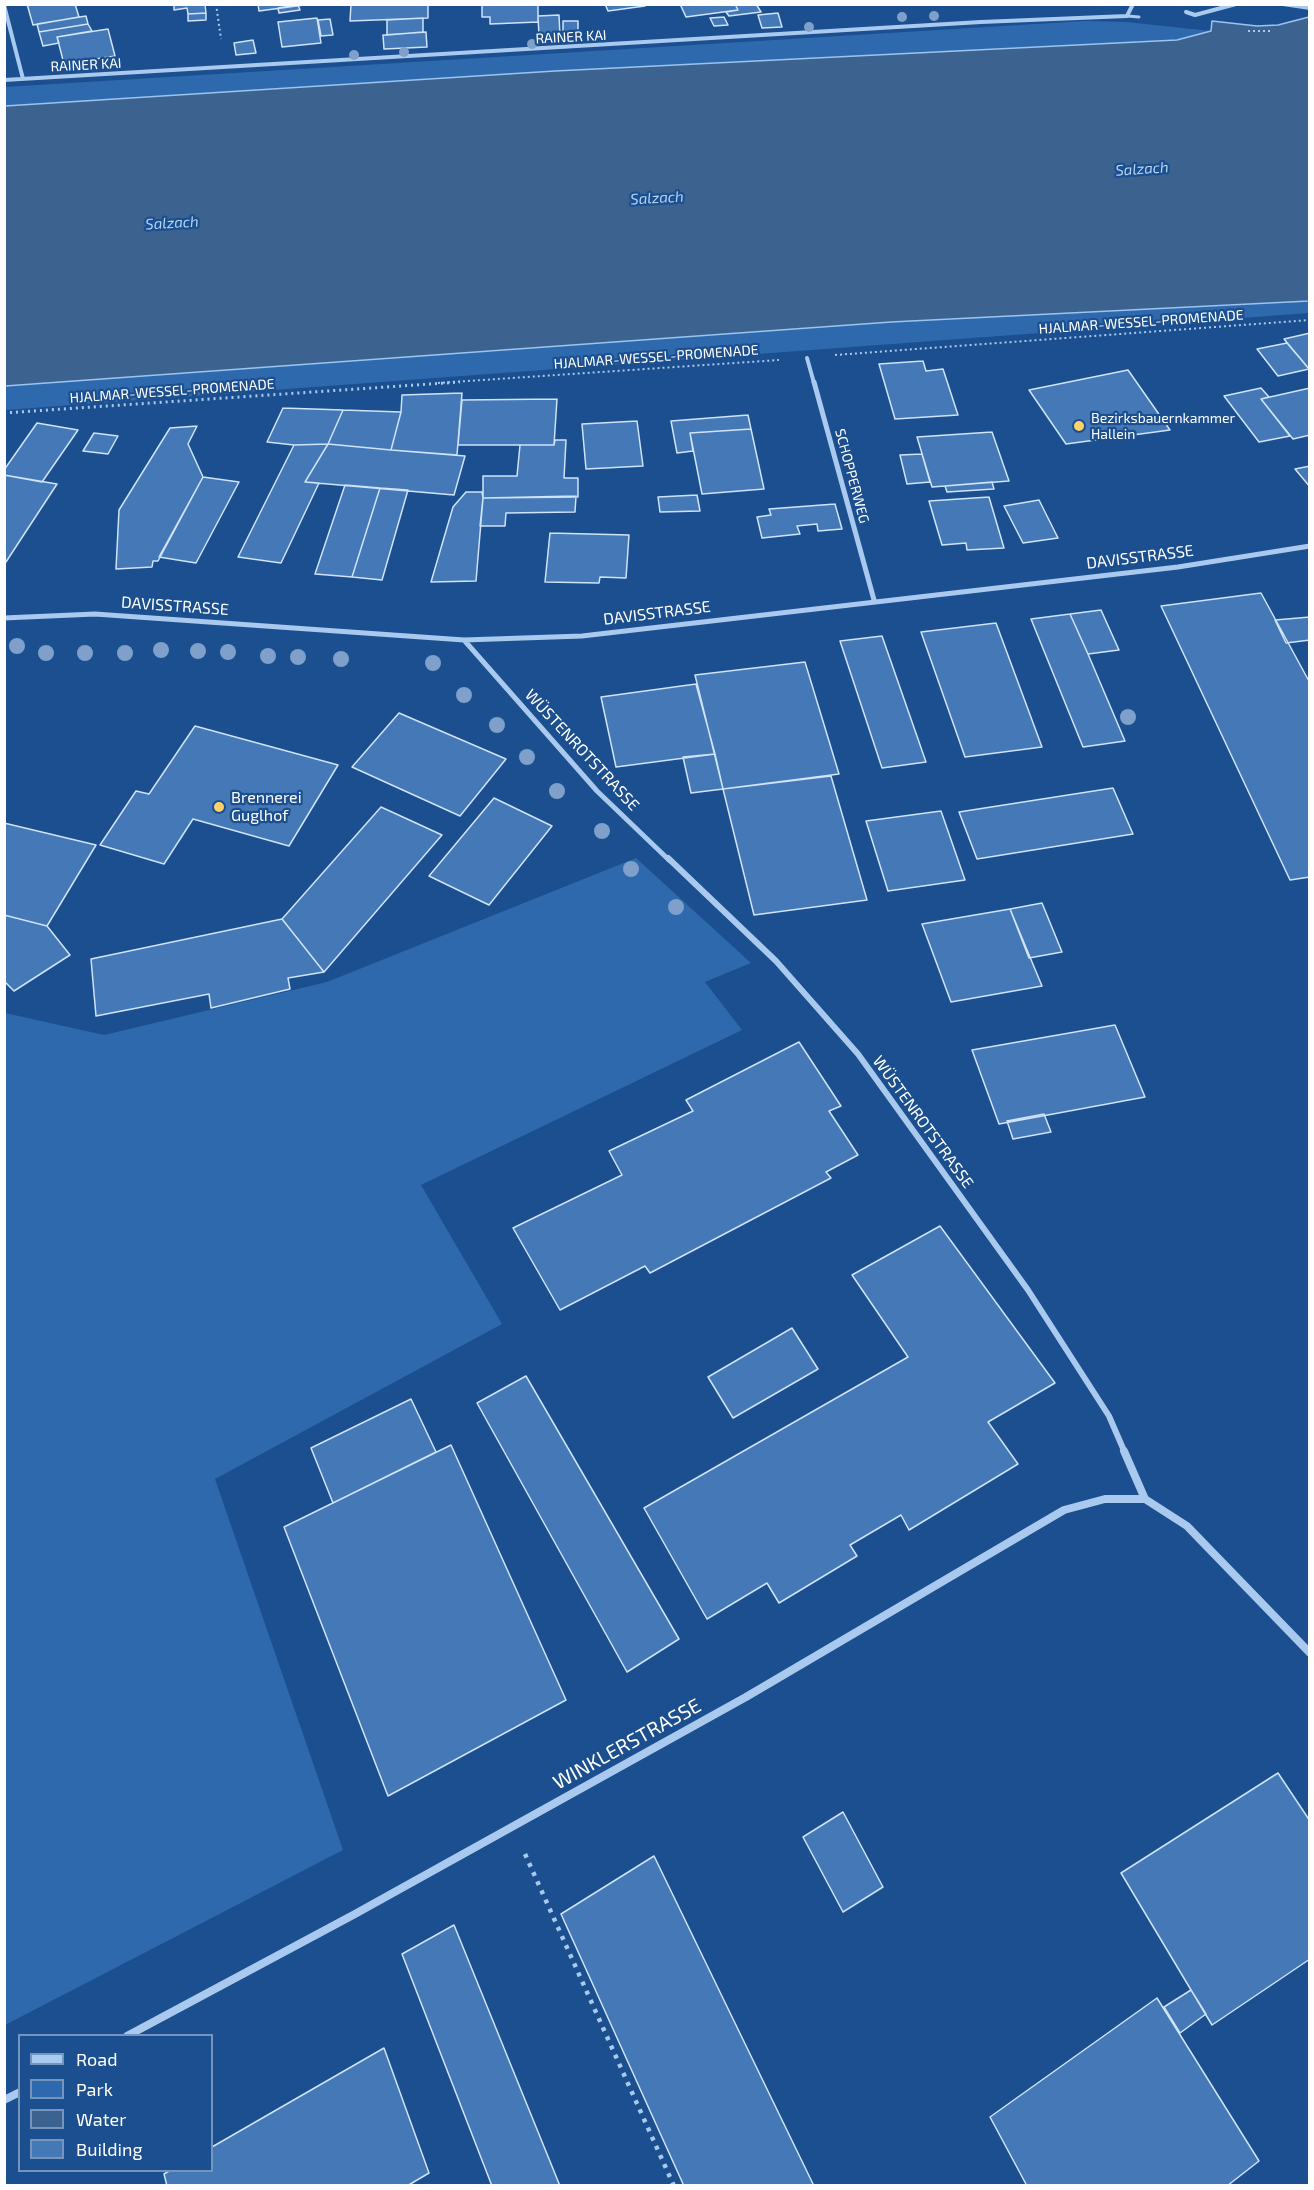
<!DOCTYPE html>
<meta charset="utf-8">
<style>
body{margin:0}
#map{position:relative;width:1314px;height:2190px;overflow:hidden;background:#1b4f8f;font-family:"Exo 2",sans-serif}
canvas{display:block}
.frame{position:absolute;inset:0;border:6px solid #fff;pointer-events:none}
.legend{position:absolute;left:18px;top:2034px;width:195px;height:138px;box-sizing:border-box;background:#1b4f8f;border:2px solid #7695bc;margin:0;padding:8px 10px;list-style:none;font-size:18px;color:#fff}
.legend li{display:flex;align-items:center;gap:12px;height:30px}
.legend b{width:30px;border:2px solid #7695bc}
</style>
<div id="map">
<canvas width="1314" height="2190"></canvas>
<div class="frame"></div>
<ul class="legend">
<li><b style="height:8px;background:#a9c9ee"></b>Road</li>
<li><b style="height:16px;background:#2e69ad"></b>Park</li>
<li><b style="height:16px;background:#3c6290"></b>Water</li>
<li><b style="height:16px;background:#4478b7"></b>Building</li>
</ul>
</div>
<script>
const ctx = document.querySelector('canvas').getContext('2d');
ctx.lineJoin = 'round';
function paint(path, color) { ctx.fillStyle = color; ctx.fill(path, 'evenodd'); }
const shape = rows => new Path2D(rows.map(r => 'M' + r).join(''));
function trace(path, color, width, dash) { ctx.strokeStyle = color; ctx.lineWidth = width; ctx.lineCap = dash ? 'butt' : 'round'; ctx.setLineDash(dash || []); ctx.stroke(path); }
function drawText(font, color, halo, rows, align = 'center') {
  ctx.font = font + ' "Exo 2",sans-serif'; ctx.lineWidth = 4.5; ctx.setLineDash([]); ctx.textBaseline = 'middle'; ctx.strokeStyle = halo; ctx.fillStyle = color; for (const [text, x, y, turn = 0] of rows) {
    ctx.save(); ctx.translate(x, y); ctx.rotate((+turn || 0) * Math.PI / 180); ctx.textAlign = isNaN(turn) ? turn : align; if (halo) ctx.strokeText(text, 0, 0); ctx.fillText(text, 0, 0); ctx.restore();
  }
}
const green = shape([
 [1085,21,1126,22,1211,31,1177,40,555,71,5,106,5,87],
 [1309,301,1309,313,5,410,5,386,891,322],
 [636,858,751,963,705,982,742,1030,421,1185,502,1324,215,1479,343,1850,5,2025,5,1013,104,1035,327,982]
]);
const water = shape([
 [1309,17,1309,301,891,322,5,386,5,106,555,71,1177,40,1211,31,1212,21,1257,26,1278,25,1309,17]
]);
const building = shape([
 [27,4,75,4,79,17,33,25,27,4],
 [174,4,205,4,206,13,188,14,187,8,174,10,174,4],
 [258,4,304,4,304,5,259,11,258,4],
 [351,4,428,4,428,18,350,21,351,4],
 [482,4,538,4,538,22,490,24,490,17,482,17,482,4],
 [605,4,645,4,645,6,608,11,605,4],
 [680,4,735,4,738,10,686,17,680,4],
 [735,4,756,4,761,12,729,16,726,12,738,10,735,4],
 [298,5,300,10,279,13,278,8,298,5],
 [206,13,206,20,188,21,188,14,206,13],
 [778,13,782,27,762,28,758,15,778,13],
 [559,15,560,36,539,36,538,16,559,15],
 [86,16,88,24,39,32,37,24,86,16],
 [724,17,728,25,714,26,710,18,724,17],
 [317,18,321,43,282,47,278,22,317,18],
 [423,18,423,32,387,35,387,20,423,18],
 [330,19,333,35,321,36,318,20,330,19],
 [563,21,578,21,578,37,563,37,563,21],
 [88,24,92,31,57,37,59,43,43,46,39,32,88,24],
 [108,29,115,56,64,64,57,37,108,29],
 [426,32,427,47,384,49,383,35,426,32],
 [253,40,256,53,236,55,234,43,253,40],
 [1310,333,1310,370,1284,339,1310,333],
 [1287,343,1309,369,1278,376,1257,349,1287,343],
 [923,361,926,371,943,369,958,415,895,419,879,364,923,361],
 [1128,370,1170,430,1066,444,1029,390,1128,370],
 [1261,388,1269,397,1261,399,1290,436,1259,442,1224,396,1261,388],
 [1310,388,1310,435,1293,439,1261,399,1310,388],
 [462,393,457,455,391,450,401,412,402,395,462,393],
 [557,399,554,445,458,445,462,400,557,399],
 [283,408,343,410,328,444,294,445,267,442,283,408],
 [343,410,401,412,391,450,328,444,343,410],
 [748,415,751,429,690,433,693,451,677,453,671,421,748,415],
 [637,421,643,466,586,469,582,424,637,421],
 [37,423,78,430,42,482,4,475,4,470,37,423],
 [197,426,188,444,203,477,158,561,153,561,152,567,116,569,119,510,170,428,197,426],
 [751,429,764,489,702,494,690,433,751,429],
 [992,432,1009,481,932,487,917,437,992,432],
 [94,433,118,436,108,454,83,451,94,433],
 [555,440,566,440,564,478,578,478,578,497,483,498,483,476,517,476,520,445,554,445,555,440],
 [328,444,391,450,465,456,454,495,305,482,328,444],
 [328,444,305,482,319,483,281,563,238,557,294,445,328,444],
 [922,454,930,482,907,484,900,455,922,454],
 [1310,466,1310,487,1295,469,1310,466],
 [4,475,57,484,4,565,4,475],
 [203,477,239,482,196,563,159,557,203,477],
 [992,482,994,489,947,492,945,486,992,482],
 [345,485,380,488,352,577,315,574,345,485],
 [380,488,408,490,382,580,352,577,380,488],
 [466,492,482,492,483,498,476,581,431,582,453,507,466,492],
 [697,495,700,511,660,512,658,497,697,495],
 [576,496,575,512,506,513,505,526,480,526,483,498,576,496],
 [989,497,1004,548,967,550,966,543,942,545,929,501,989,497],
 [1039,500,1058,538,1023,543,1004,506,1039,500],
 [835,504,842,529,818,531,817,524,797,526,800,534,762,538,757,517,771,515,769,509,835,504],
 [550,533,629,535,626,578,600,577,599,583,545,582,550,533],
 [1261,593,1310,683,1310,877,1290,880,1161,606,1261,593],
 [1101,610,1119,650,1088,654,1070,614,1101,610],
 [1070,614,1088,654,1125,741,1083,747,1031,619,1070,614],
 [1310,617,1310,640,1286,643,1275,620,1310,617],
 [996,623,1042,747,965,757,921,632,996,623],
 [882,636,926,762,882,768,840,641,882,636],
 [805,662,839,774,723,789,695,675,805,662],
 [696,684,715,754,616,767,601,697,696,684],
 [399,713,506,759,460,816,352,767,399,713],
 [195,726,338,765,289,846,193,819,164,864,100,845,136,791,149,794,195,726],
 [715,754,723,789,691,793,683,757,715,754],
 [831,776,867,900,754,915,723,789,831,776],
 [1113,788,1133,834,977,859,959,812,1113,788],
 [494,798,552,826,489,905,429,876,494,798],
 [381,807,442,835,324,972,282,919,381,807],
 [941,811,965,880,888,891,866,821,941,811],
 [4,823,96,845,47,926,4,915,4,823],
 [1042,903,1062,952,1029,958,1010,909,1042,903],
 [1010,909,1042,986,951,1002,922,924,1010,909],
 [4,915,47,926,70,955,14,991,4,981,4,915],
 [282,919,324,972,288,978,290,989,211,1008,209,994,96,1016,91,959,282,919],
 [1115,1025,1145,1097,999,1124,972,1050,1115,1025],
 [799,1042,841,1106,829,1111,858,1155,826,1172,831,1178,650,1273,645,1266,560,1310,513,1228,622,1175,609,1151,693,1111,686,1100,799,1042],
 [1044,1114,1051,1132,1013,1139,1007,1121,1044,1114],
 [940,1226,1055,1383,988,1422,1018,1464,909,1530,901,1515,850,1545,857,1556,779,1603,767,1583,707,1619,644,1508,908,1357,852,1275,940,1226],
 [792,1328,818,1369,733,1418,708,1377,792,1328],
 [526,1376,679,1639,627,1672,477,1403,526,1376],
 [411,1399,436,1452,333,1503,311,1448,411,1399],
 [451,1445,566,1700,388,1796,284,1527,451,1445],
 [1278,1773,1310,1821,1310,1959,1212,2025,1121,1873,1278,1773],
 [843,1812,883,1887,843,1912,803,1837,843,1812],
 [654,1856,814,2186,684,2186,561,1914,654,1856],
 [454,1925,560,2186,492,2186,402,1954,454,1925],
 [1191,1990,1206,2014,1180,2033,1164,2007,1191,1990],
 [1157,1998,1259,2161,1227,2186,1027,2186,990,2117,1157,1998],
 [384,2048,429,2173,407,2186,167,2186,164,2174,171,2170,212,2170,212,2147,384,2048]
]);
const pathFar2 = shape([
 [216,4,221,39],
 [1248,31,1271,31],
 [835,355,1310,320],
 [438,383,779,360]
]);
const pathFar1 = shape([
 [4,413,460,382]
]);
const path = shape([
 [525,1854,674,2186]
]);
const service = shape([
 [1127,16,1139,17]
]);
const pedestrian = shape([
 [1283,4,1310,8],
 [1186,12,1195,15,1236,4]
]);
const minorFar3 = shape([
 [4,5,23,79],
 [4,80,981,22,1127,16,1133,4],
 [807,358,814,383]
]);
const minorFar2 = shape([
 [814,382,874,600],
 [4,618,95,614,464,640,582,636,1178,567,1310,546],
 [464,640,597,791,669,860]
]);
const minorFar1 = shape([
 [668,858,776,961,858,1054,1028,1290,1109,1416,1125,1453]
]);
const minor = shape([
 [1124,1451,1145,1499,1187,1526,1310,1653],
 [127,2036,355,1914,746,1697,1064,1510,1105,1499,1145,1499],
 [4,2100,20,2092]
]);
const trees = [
 [934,16,5],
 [902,17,5],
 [809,27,5],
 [532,44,5],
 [404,52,5],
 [354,55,5],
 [17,646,8],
 [161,650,8],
 [198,651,8],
 [228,652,8],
 [46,653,8],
 [85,653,8],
 [125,653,8],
 [268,656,8],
 [298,657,8],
 [341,659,8],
 [433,663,8],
 [464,695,8],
 [1128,717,8],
 [497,725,8],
 [527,757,8],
 [557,791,8],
 [602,831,8],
 [631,869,8],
 [676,907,8]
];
const markers = [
 [1079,426,6,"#ffd166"],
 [219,807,6,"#ffd166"]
];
const farStreetnames = [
 ["RAINER KAI",571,37,-3],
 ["RAINER KAI",86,65,-3],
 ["HJALMAR-WESSEL-PROMENADE",1141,322,-4],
 ["HJALMAR-WESSEL-PROMENADE",656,357,-4],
 ["HJALMAR-WESSEL-PROMENADE",172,391,-4],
 ["SCHOPPERWEG",852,476,75]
];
const farPoinames = [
 ["Bezirksbauernkammer",1091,418],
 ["Hallein",1091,434]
];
const farWaternames = [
 ["Salzach",1142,169,-4],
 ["Salzach",657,198,-3],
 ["Salzach",172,223,-3]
];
const streetNames = [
 ["DAVISSTRASSE",1140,557,-7],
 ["DAVISSTRASSE",175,606,4],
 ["DAVISSTRASSE",657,613,-7],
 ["WÜSTENROTSTRASSE",582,750,47],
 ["WÜSTENROTSTRASSE",923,1122,54]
];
const poiNames = [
 ["Brennerei",231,798],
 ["Guglhof",231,816]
];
const nearStreetnames = [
 ["WINKLERSTRASSE",627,1744,-29]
];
paint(green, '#2e69ad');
paint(water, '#3c6290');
trace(water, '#9cc4f0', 1.5);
paint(building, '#4478b7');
trace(building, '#cfe3fa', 1.5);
trace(pathFar2, '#a9c9ee', 2, [2, 3]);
trace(pathFar1, '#a9c9ee', 3, [2, 4]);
trace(path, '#a9c9ee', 4.5, [4, 6]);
trace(service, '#a9c9ee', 3);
trace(pedestrian, '#a9c9ee', 4);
trace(minorFar3, '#a9c9ee', 4);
trace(minorFar2, '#a9c9ee', 5);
trace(minorFar1, '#a9c9ee', 6);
trace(minor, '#a9c9ee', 8);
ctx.fillStyle = '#7ea0ca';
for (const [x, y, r] of trees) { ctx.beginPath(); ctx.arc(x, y, r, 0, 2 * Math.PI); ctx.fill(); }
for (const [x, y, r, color] of markers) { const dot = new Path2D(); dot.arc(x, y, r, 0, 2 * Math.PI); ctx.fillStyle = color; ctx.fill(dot); trace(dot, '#1b4f8f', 2); }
drawText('14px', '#fff', '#1b4f8f', farStreetnames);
drawText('14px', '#fff', '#1b4f8f', farPoinames, 'left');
drawText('italic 15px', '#b5d3f5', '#1b4f8f', farWaternames);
drawText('16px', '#fff', '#1b4f8f', streetNames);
drawText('16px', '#fff', '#1b4f8f', poiNames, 'left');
drawText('20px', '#fff', '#1b4f8f', nearStreetnames);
</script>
